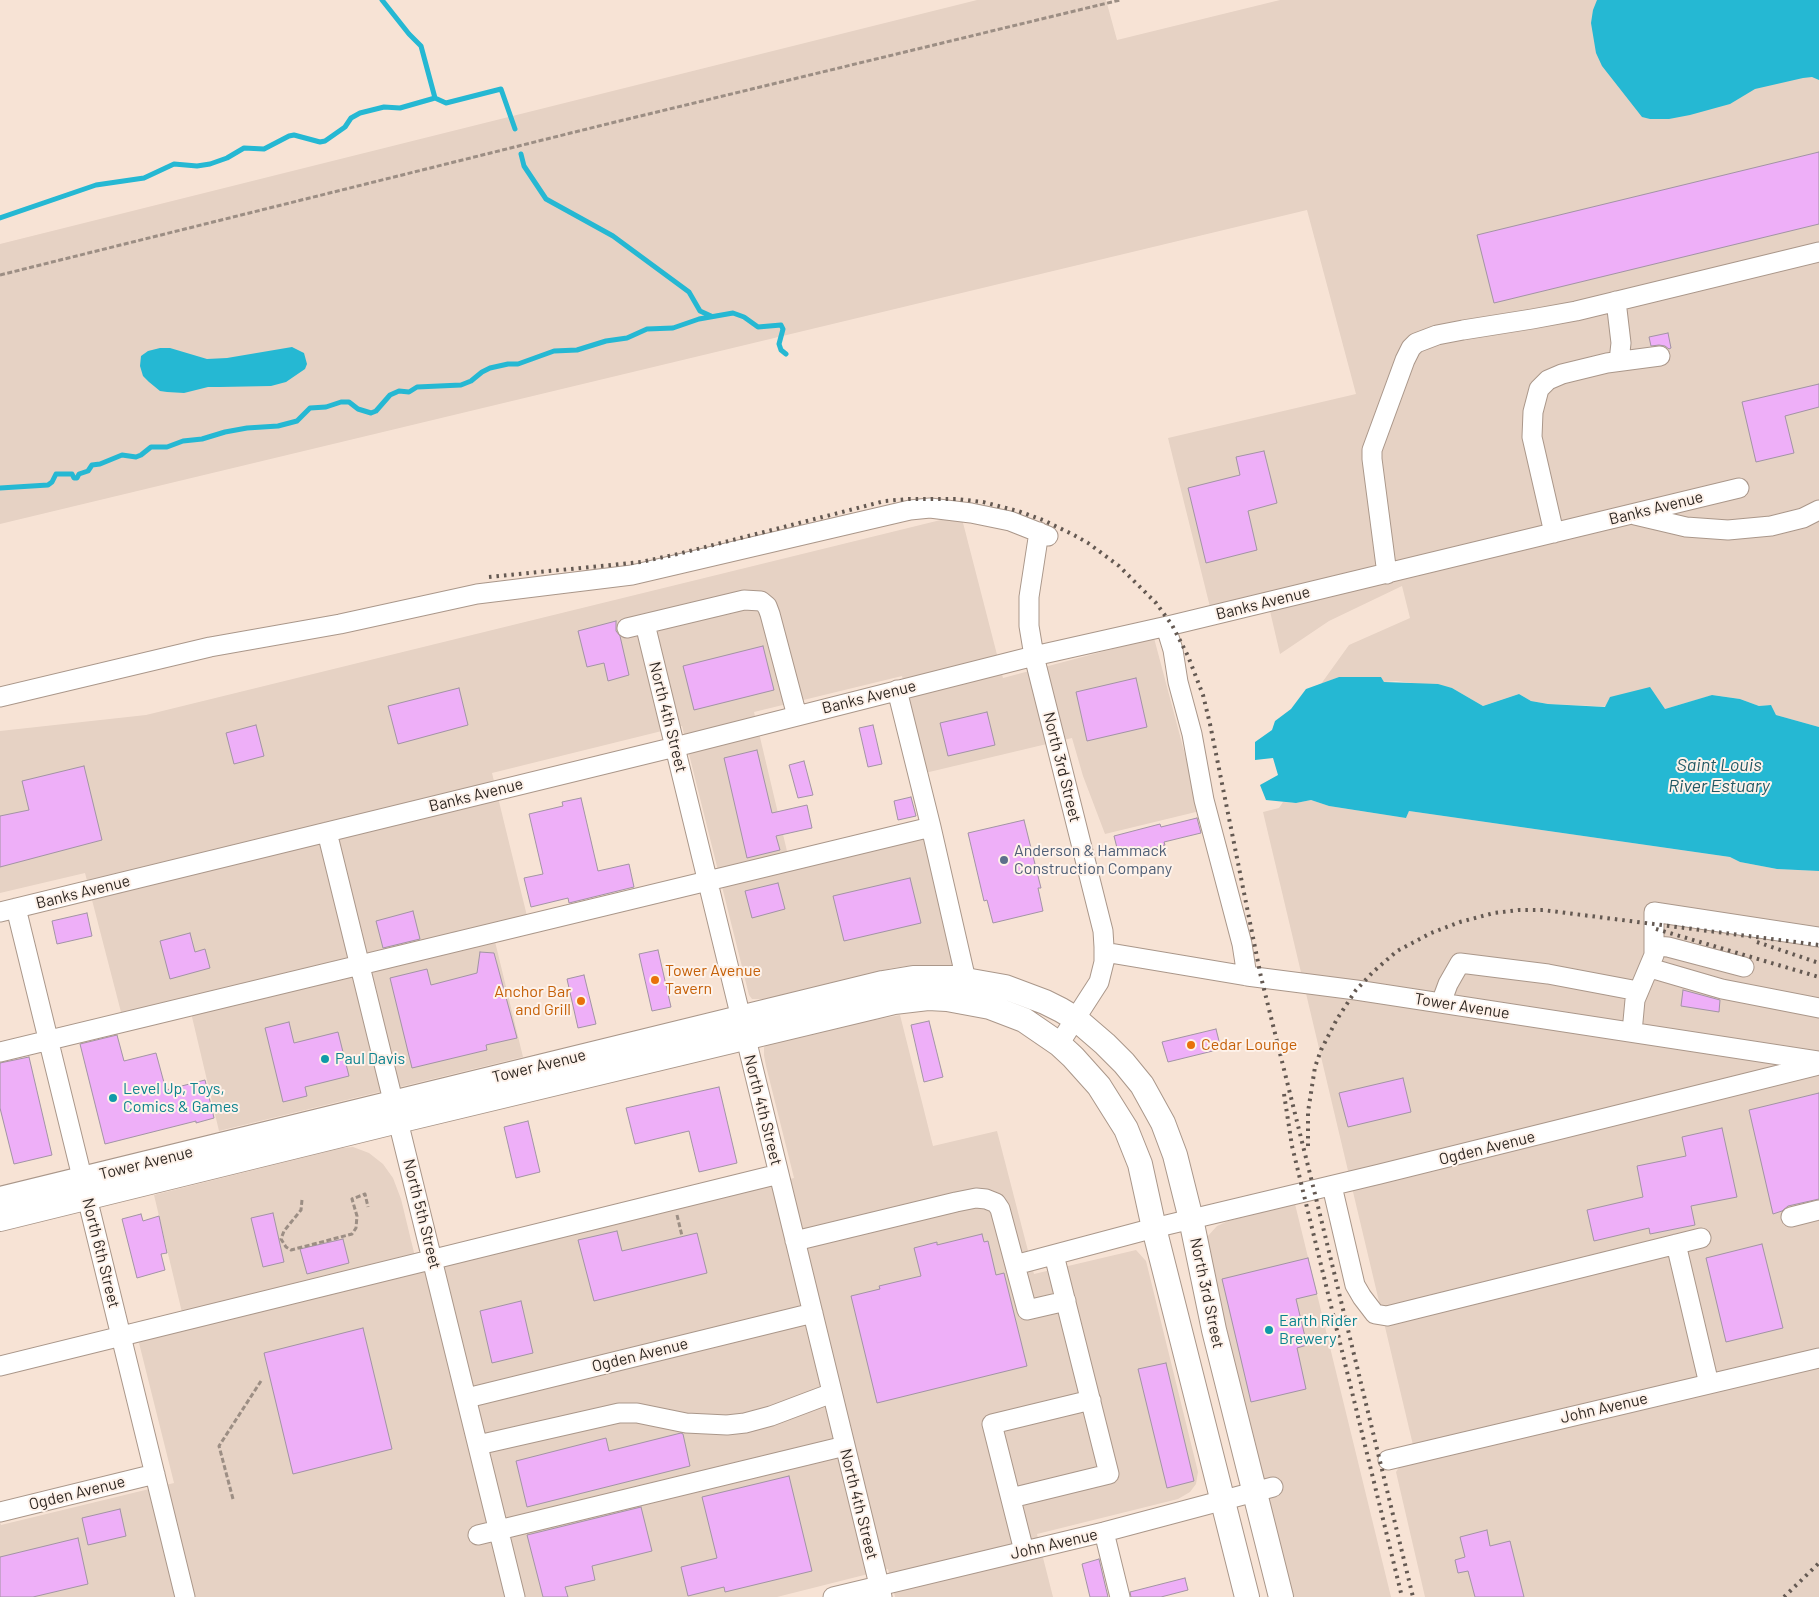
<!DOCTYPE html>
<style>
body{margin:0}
canvas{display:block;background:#f7e3d5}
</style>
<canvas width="1819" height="1597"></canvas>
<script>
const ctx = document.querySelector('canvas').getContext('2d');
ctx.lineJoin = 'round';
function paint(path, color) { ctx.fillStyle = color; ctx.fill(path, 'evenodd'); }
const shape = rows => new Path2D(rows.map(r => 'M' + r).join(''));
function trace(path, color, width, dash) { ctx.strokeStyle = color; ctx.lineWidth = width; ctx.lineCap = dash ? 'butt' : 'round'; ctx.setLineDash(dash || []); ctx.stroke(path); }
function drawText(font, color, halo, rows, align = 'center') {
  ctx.font = font + ' Barlow,sans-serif'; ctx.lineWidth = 4; ctx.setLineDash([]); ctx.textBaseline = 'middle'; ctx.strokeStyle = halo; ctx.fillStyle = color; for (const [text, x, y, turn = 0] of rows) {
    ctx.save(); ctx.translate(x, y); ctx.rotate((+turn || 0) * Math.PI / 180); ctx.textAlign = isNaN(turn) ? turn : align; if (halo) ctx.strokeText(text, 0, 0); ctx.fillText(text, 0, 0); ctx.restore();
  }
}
const industrial = shape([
 [977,0,1106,0,1117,40,1280,0,1819,0,1819,727,1776,715,1770,705,1759,706,1740,699,1713,695,1665,709,1548,704,1531,701,1519,694,1483,706,1452,688,1396,681,1384,682,1381,677,1339,677,1321,684,1349,645,1410,618,1402,586,1329,621,1280,654,1266,594,1210,607,1168,438,1356,394,1307,210,0,524,0,244],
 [961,515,1003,678,1154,638,1200,811,1105,834,1083,776,1072,738,925,773,902,676,754,712,791,868,926,835,957,965,914,965,892,968,765,999,752,999,749,995,682,726,492,773,527,916,491,925,523,1057,219,1131,188,1000,122,1016,85,873,0,893,0,731,146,715],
 [1311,800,1329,806,1406,818,1409,811,1730,857,1740,862,1777,869,1819,871,1819,1597,1425,1597,1396,1472,1413,1445,1263,812,1279,808,1283,802,1296,803],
 [900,1015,933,1146,997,1131,1034,1274,1136,1250,1146,1261,1198,1472,1196,1484,1190,1492,1178,1499,1037,1534,1053,1597,895,1597,888,1569,777,1597,0,1597,0,1522,1,1525,174,1483,139,1343,141,1340,185,1325,154,1195,342,1148,353,1147,369,1153,383,1164,393,1178,401,1199,418,1269,794,1178,766,1066,764,1055,764,1047,769,1044,853,1024],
 [1295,1204,1391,1597,1290,1597,1205,1246,1207,1237,1217,1226,1228,1221]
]);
const water = shape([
 [1597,0,1819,0,1819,80,1812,77,1803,78,1755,89,1730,104,1690,115,1669,119,1650,119,1642,117,1602,66,1596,53,1591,23,1593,10],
 [292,347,304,353,307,364,305,369,286,382,271,386,220,387,208,387,184,393,167,392,160,391,149,382,143,376,140,366,141,356,148,351,160,348,170,348,207,359,227,358],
 [1339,677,1381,677,1384,682,1438,684,1452,688,1483,706,1519,694,1531,701,1548,704,1605,707,1610,697,1650,687,1665,709,1712,695,1740,699,1759,706,1771,705,1776,715,1819,727,1819,871,1777,869,1740,862,1730,857,1409,811,1406,818,1329,806,1311,800,1296,803,1266,800,1260,785,1278,775,1273,758,1255,760,1255,742,1272,730,1275,721,1291,709,1306,689]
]);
const stream = shape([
 [382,0,409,34,421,46,435,98,446,103,501,89,515,129],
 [521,154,524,166,546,199,613,236,689,292,700,311,711,316],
 [0,218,96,185,144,178,174,164,197,166,210,164,227,158,244,148,264,149,289,136,294,135,320,142,325,141,345,127,351,118,360,113,384,107,400,108,435,98],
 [0,488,48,485,52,482,56,474,72,474,74,478,77,478,79,474,88,471,92,465,100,464,122,455,136,457,141,455,151,447,167,447,183,441,202,439,225,432,247,428,278,426,297,421,310,408,326,407,341,402,349,402,358,409,371,413,376,411,390,395,399,391,409,392,417,387,461,385,471,381,482,372,490,368,508,364,518,364,554,351,577,350,606,341,627,338,647,329,673,328,699,319,733,313,744,317,758,327,781,325,783,329,779,344,781,350,786,354]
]);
const building = shape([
 [1819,152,1819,224,1494,303,1477,235,1819,152],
 [1668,333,1671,348,1669,349,1665,346,1659,345,1651,346,1649,337,1668,333],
 [1819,384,1819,407,1785,416,1794,453,1756,462,1742,402,1819,384],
 [1264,451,1277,503,1248,511,1257,550,1206,563,1188,488,1240,475,1236,457,1264,451],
 [616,621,616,631,620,636,629,675,608,681,604,663,587,667,578,631,616,621],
 [763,646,774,690,694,710,683,666,763,646],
 [1136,678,1147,727,1087,741,1076,692,1136,678],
 [459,688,468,725,398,744,388,706,459,688],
 [987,712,995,745,948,756,940,723,987,712],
 [256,725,264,756,234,764,226,733,256,725],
 [873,725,882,764,868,767,859,728,873,725],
 [757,750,772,813,807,805,812,828,776,836,780,850,747,858,724,758,757,750],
 [804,761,813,795,798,798,789,765,804,761],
 [84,766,102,840,0,867,0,816,29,810,22,781,84,766],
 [911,797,916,816,898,820,894,801,911,797],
 [581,798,598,871,629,864,634,887,569,903,568,898,531,907,524,878,543,874,529,814,563,806,562,802,581,798],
 [1197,818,1201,833,1164,842,1165,845,1119,856,1114,836,1160,824,1161,827,1197,818],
 [1024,820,1041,888,1038,888,1043,911,993,923,987,900,984,901,968,833,1024,820],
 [910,878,921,923,844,941,833,896,910,878],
 [778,883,785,909,752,918,745,891,778,883],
 [413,911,420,939,383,948,376,921,413,911],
 [87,913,92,936,57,944,52,921,87,913],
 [190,933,195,952,205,949,210,968,170,979,160,941,190,933],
 [658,950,671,1007,652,1011,639,954,658,950],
 [480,952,494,953,517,1038,486,1045,487,1050,412,1068,390,978,427,969,431,985,477,973,480,952],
 [584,975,596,1024,578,1028,567,979,584,975],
 [1683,990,1720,1000,1719,1012,1681,1006,1683,990],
 [929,1021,943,1077,924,1082,911,1025,929,1021],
 [289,1022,294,1043,338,1032,349,1076,305,1087,307,1096,283,1102,265,1028,289,1022],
 [1216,1029,1221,1049,1168,1062,1162,1042,1216,1029],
 [117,1035,124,1061,156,1053,166,1090,205,1080,214,1118,196,1123,196,1121,105,1144,80,1044,117,1035],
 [29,1057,52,1155,14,1164,0,1108,0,1063,29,1057],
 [1403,1078,1411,1112,1348,1127,1339,1093,1403,1078],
 [719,1087,737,1163,699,1172,689,1131,635,1144,626,1108,719,1087],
 [1819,1093,1819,1199,1788,1206,1782,1211,1773,1214,1749,1110,1819,1093],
 [528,1121,540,1172,516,1178,504,1127,528,1121],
 [1722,1128,1737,1197,1691,1206,1695,1225,1650,1234,1649,1228,1594,1241,1587,1210,1643,1197,1637,1166,1686,1156,1682,1137,1722,1128],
 [273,1213,284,1262,263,1267,251,1218,273,1213],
 [141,1214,143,1221,159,1216,167,1253,161,1254,165,1270,137,1278,122,1219,141,1214],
 [617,1231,622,1251,697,1233,707,1273,594,1301,578,1240,617,1231],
 [982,1234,984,1242,988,1241,996,1275,1004,1273,1027,1366,877,1403,851,1296,880,1289,879,1286,921,1276,914,1248,937,1242,937,1245,982,1234],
 [343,1239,349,1263,307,1274,300,1249,343,1239],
 [1762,1244,1783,1328,1726,1342,1706,1258,1762,1244],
 [1308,1258,1317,1294,1296,1299,1307,1345,1297,1348,1306,1389,1251,1402,1222,1279,1308,1258],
 [521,1301,533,1353,492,1363,480,1311,521,1301],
 [363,1328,392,1449,293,1474,264,1353,363,1328],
 [1166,1363,1194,1481,1167,1488,1138,1369,1166,1363],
 [681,1433,683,1434,690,1466,527,1507,516,1461,606,1438,609,1451,681,1433],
 [789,1476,812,1571,725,1592,724,1587,688,1596,681,1567,717,1558,702,1497,789,1476],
 [641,1507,652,1551,592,1566,595,1580,565,1587,568,1597,543,1597,527,1535,641,1507],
 [120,1509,126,1536,88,1545,82,1518,120,1509],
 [1487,1530,1490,1546,1510,1541,1524,1597,1475,1597,1468,1571,1458,1573,1455,1560,1465,1557,1460,1537,1487,1530],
 [78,1538,88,1584,33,1597,0,1597,0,1557,78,1538],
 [1099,1559,1108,1597,1090,1597,1082,1564,1099,1559],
 [1185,1578,1188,1590,1161,1597,1131,1597,1130,1592,1185,1578]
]);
const path = shape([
 [0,275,599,126,1120,0],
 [302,1200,301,1210,284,1231,281,1239,286,1247,291,1250,352,1234,356,1228,357,1216,352,1199,365,1194,368,1207],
 [677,1215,682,1236],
 [233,1499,219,1446,261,1381]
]);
const minor = shape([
 [1616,301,1621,343,1619,361],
 [1635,515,1686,527,1728,530,1771,526,1803,518,1819,510],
 [1039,532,1029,597,1029,626,1034,656,1103,931,1104,947,1104,962,1099,982,1059,1044],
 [1554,533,1532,437,1533,412,1539,389,1548,380,1562,374,1607,363,1660,356],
 [1387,574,1372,459,1372,450,1405,360,1411,348,1416,343,1437,335,1463,330,1532,319,1576,311,1819,252],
 [645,624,882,1597],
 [1166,627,1173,650,1178,682,1192,734,1204,800,1242,944,1247,976],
 [627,628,744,600,761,601,767,606,770,614,797,716],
 [897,690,931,827,966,980],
 [0,697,210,647,340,624,477,594,632,575,910,510,930,508,971,513,1010,521,1048,536],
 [327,832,515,1597],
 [16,908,185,1597],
 [0,912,675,747,1034,656,1172,625,1739,488],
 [1655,946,1668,947,1744,967],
 [1104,952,1247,976,1356,990,1819,1061],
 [1650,968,1722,989,1819,1008],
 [1441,1003,1448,984,1460,963,1548,974,1638,991],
 [1632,1032,1635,1000,1654,955,1654,912,1819,937],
 [0,1052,931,827],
 [1332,1186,1355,1285,1362,1297,1375,1314,1387,1316,1701,1238],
 [1791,1217,1819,1210],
 [795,1241,956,1202,976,1198,986,1199,996,1203,1000,1209,1027,1310,1066,1301],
 [1676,1244,1709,1384],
 [1015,1265,1154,1228,1380,1174,1819,1065],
 [0,1366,779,1174],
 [467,1398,813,1313],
 [478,1445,619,1413,637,1413,686,1423,727,1425,745,1423,771,1416,832,1393],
 [1388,1460,1819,1358],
 [1011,1498,1109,1474,1054,1255],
 [0,1512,155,1474],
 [1104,1532,1120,1597],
 [478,1535,845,1446],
 [1024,1551,992,1424,1091,1400],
 [833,1597,1104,1532,1273,1487]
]);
const major = shape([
 [0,1199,883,983,913,978,954,978,1005,987,1045,1002,1061,1010,1076,1019,1105,1044,1124,1063,1142,1085,1163,1123,1175,1155,1191,1219,1214,1330,1281,1597],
 [0,1219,398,1121,894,1002,928,998,947,999,990,1007,1024,1020,1059,1044,1073,1057,1099,1086,1126,1129,1140,1164,1154,1228,1247,1597]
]);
const rail = shape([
 [489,577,641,562,678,554,885,501,909,499,957,499,983,502,1018,511,1043,520,1074,535,1088,543,1119,566,1156,603,1172,625,1188,656,1203,695,1210,724,1261,977,1314,1190,1413,1597],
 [1656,929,1819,977],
 [1757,942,1819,963],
 [1284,1094,1292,1146,1402,1597],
 [1308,1146,1308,1112,1315,1067,1321,1050,1337,1019,1356,990,1373,972,1397,951,1431,933,1460,922,1494,913,1519,910,1543,910,1819,945],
 [1784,1597,1819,1563]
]);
const markers = [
 [1004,860,5,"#5c6f8a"],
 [655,980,5,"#e8710a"],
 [581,1001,5,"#e8710a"],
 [1191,1045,5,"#e8710a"],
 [325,1059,5,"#0f9aa8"],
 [113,1098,5,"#0f9aa8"],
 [1269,1330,5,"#0f9aa8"]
];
const streetNames = [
 ["Banks Avenue",1656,508,-14],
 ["Banks Avenue",1263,603,-14],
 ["Banks Avenue",869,697,-14],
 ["North 4th Street",668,717,76],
 ["North 3rd Street",1062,767,76],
 ["Banks Avenue",476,795,-14],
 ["Banks Avenue",83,892,-14],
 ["Tower Avenue",1462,1006,9],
 ["Tower Avenue",539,1066,-14],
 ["North 4th Street",763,1110,76],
 ["Ogden Avenue",1487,1148,-14],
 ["Tower Avenue",146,1163,-14],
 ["North 5th Street",422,1214,76],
 ["North 6th Street",101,1253,76],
 ["North 3rd Street",1207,1293,78],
 ["Ogden Avenue",640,1355,-14],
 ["John Avenue",1604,1408,-13],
 ["Ogden Avenue",77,1493,-14],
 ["North 4th Street",859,1504,76],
 ["John Avenue",1054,1544,-13]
];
const serviceNames = [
 ["Anderson & Hammack",1014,851],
 ["Construction Company",1014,869]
];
const foodNames = [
 ["Tower Avenue",665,971],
 ["Tavern",665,989],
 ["Anchor Bar",571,992,"right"],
 ["and Grill",571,1010,"right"],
 ["Cedar Lounge",1201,1045]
];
const cultureNames = [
 ["Paul Davis",335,1059],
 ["Level Up, Toys,",123,1089],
 ["Comics & Games",123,1107],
 ["Earth Rider",1279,1321],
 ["Brewery",1279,1339]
];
const waterNames = [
 ["Saint Louis",1719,765],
 ["River Estuary",1719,786]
];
paint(industrial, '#e6d2c4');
paint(water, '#25b8d3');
trace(stream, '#25b8d3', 5);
paint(building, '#eeaff8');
trace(building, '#a294a4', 1);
trace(minor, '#aa978a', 21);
trace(major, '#aa978a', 26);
trace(path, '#9c8e84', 3, [5, 2.5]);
trace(minor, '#fff', 19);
trace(major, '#fff', 24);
trace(rail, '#645952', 4, [2.5, 5]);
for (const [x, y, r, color] of markers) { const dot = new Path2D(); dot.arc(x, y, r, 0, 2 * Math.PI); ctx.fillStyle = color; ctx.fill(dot); trace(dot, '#fef2ea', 2); }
drawText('16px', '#2f2823', '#fef2ea', streetNames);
drawText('16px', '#4e5e75', '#fef2ea', serviceNames, 'left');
drawText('16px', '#c56008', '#fef2ea', foodNames, 'left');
drawText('16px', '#0d838f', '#fef2ea', cultureNames, 'left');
drawText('italic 18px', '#215864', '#fef2ea', waterNames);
</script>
